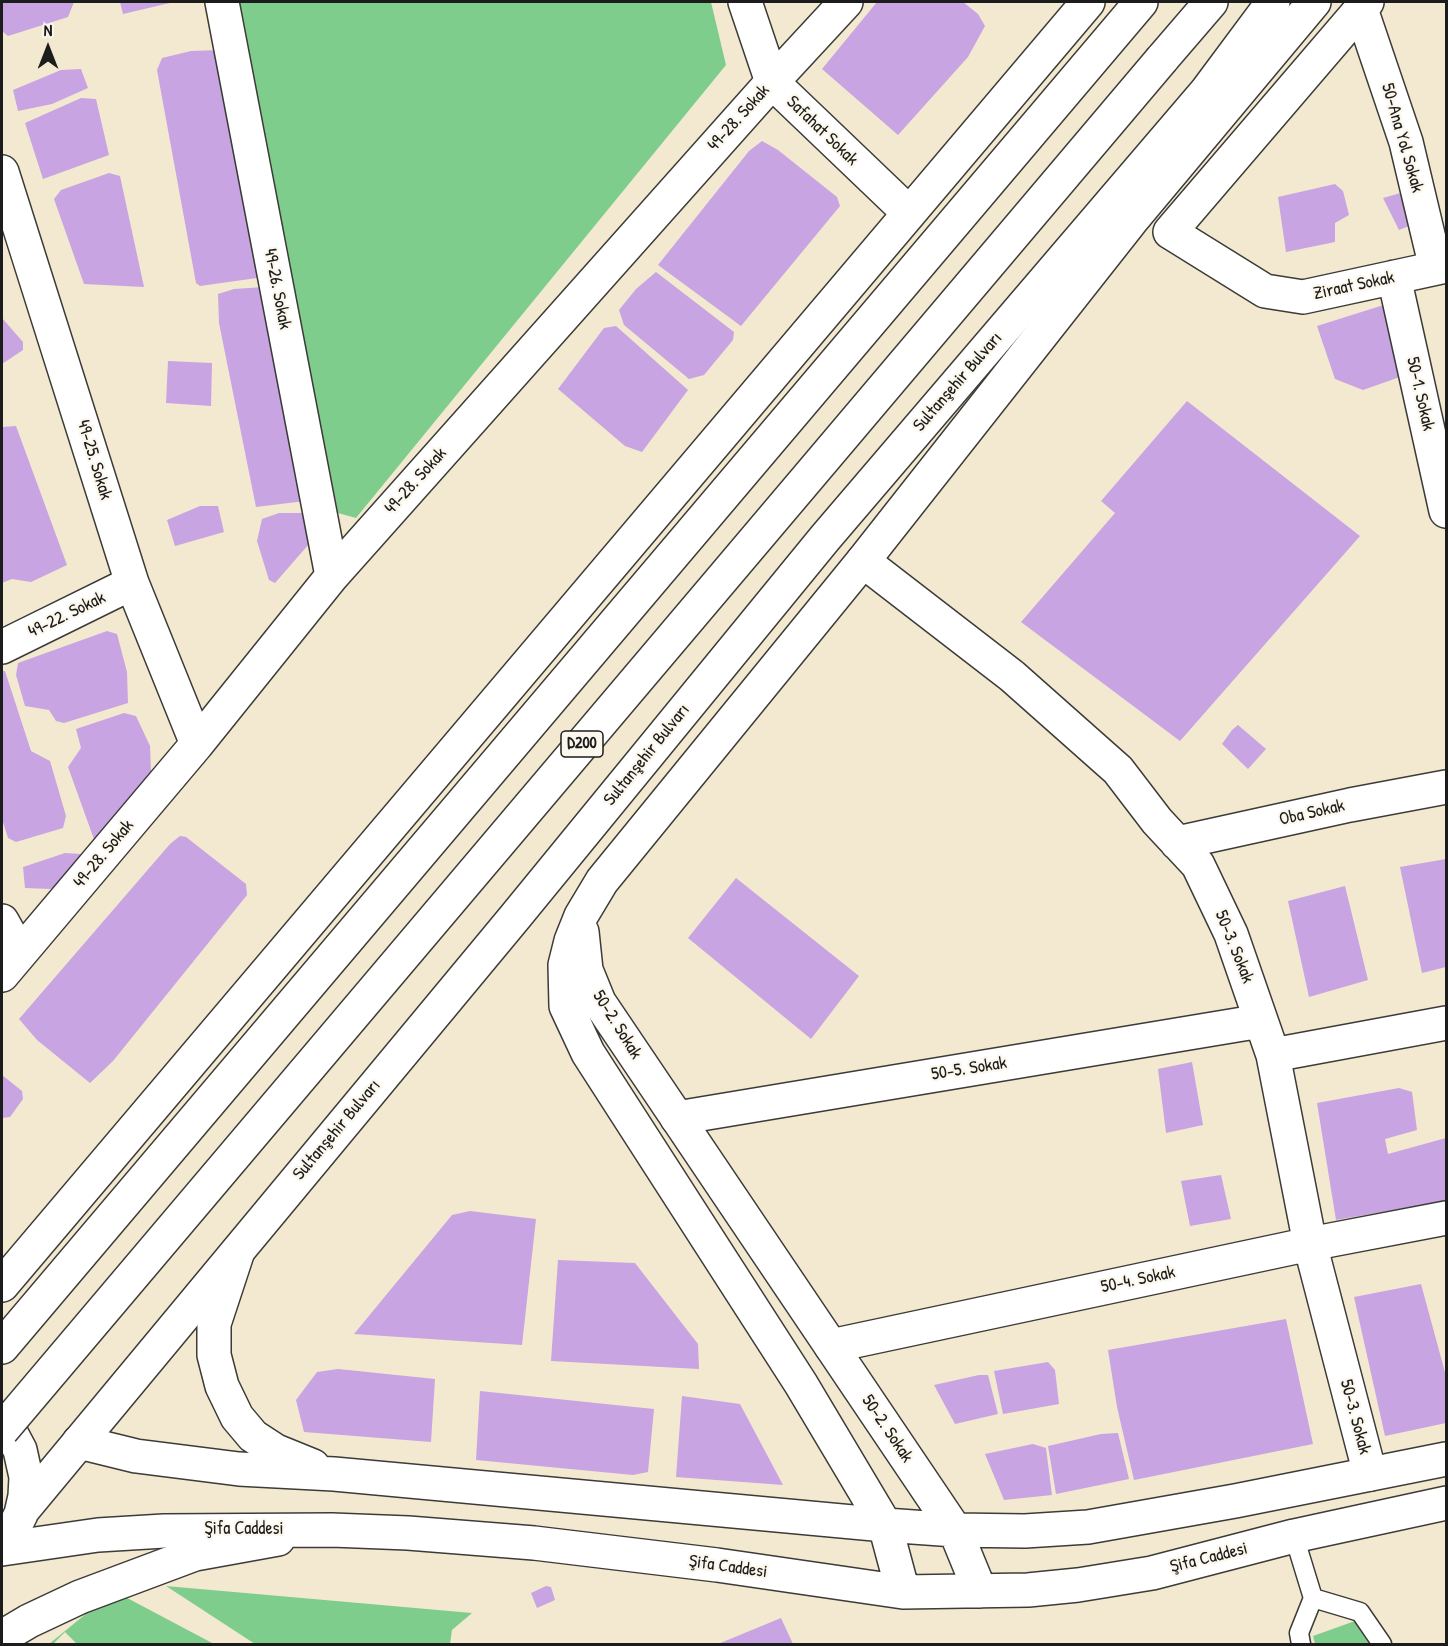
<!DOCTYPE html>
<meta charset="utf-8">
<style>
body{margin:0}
#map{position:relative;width:1448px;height:1646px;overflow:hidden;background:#f2e9d0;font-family:"Patrick Hand",sans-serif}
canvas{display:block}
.frame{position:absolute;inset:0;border:3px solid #1c1c1c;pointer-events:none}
.north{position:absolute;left:18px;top:18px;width:60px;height:60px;-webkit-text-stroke:4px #fbf7ec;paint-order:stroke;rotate:0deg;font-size:16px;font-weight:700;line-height:24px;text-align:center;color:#1c1c1c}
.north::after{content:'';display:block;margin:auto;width:21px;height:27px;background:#1c1c1c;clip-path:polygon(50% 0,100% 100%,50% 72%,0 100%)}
</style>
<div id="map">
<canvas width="1448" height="1646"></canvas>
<div class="frame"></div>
<div class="north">N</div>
</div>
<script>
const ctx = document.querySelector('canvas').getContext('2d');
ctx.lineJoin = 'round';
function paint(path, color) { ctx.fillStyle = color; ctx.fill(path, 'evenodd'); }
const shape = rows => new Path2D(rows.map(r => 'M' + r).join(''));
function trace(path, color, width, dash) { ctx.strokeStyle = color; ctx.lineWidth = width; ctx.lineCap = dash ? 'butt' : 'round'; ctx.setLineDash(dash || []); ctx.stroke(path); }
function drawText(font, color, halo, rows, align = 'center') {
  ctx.font = font + ' "Patrick Hand",sans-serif'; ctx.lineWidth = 4.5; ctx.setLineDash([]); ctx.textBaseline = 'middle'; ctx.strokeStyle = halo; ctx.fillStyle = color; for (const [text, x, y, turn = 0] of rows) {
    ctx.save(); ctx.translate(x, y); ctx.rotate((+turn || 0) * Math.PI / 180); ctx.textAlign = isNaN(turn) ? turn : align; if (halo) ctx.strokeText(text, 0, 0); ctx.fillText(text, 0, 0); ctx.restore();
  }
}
const green = shape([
 [237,2,711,2,726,65,356,518,338,513],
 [166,1586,472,1613,452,1630,450,1644,255,1644],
 [114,1591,214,1644,77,1644,65,1632,53,1644,49,1644],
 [1355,1621,1369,1644,1315,1644,1313,1636]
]);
const building = shape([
 [2,2,74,2,68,17,8,36,2,31],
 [120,2,174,2,123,14],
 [877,2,963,2,978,14,985,26,968,57,898,135,822,69],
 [220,50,264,277,200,286,196,283,157,70,162,58,191,51],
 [81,69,88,88,52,104,18,111,13,90,61,70],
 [81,98,96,99,109,155,43,179,25,123],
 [762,141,778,150,837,197,840,206,741,326,658,265,749,151],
 [109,173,120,176,144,287,84,284,54,199,61,190],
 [1335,184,1343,191,1349,215,1335,223,1335,242,1286,252,1278,197],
 [1404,192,1414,224,1399,230,1383,198],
 [656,272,734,332,733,340,704,375,689,379,624,325,619,310,636,289],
 [264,287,305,501,256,507,219,323,218,294,234,289],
 [1390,303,1414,372,1363,390,1335,379,1317,326],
 [2,318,23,342,23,350,2,364],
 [616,326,688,390,642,452,625,446,558,389,604,328],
 [168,361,212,363,211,406,166,403],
 [1187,401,1360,536,1180,741,1021,622,1115,513,1101,501],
 [16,426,67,565,31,582,12,579,2,583,2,427],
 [200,506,218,506,224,532,175,546,167,520],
 [279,513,308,513,316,536,275,583,269,580,257,541,262,519],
 [107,631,117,634,127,672,128,703,64,723,56,721,49,710,25,706,16,675,18,663],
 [2,671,5,671,31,751,50,761,66,816,63,828,16,842,8,838,2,819],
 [124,713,136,716,150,746,151,772,95,842,68,767,81,748,76,729],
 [1238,725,1266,749,1248,769,1222,744,1232,730],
 [180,836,186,837,246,884,247,895,113,1061,90,1083,37,1040,19,1019,170,844],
 [65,853,81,854,81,878,50,889,25,888,23,867],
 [1446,859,1446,967,1422,973,1400,867],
 [736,878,859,976,811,1039,688,938],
 [1345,886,1368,980,1309,997,1288,901],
 [1192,1062,1203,1125,1166,1133,1158,1069],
 [2,1075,22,1091,23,1099,10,1117,2,1118],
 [1399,1088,1412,1092,1417,1130,1385,1139,1388,1154,1446,1138,1446,1201,1336,1220,1317,1103],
 [1221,1175,1231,1219,1190,1226,1181,1181],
 [470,1211,536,1219,522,1345,354,1334,452,1215],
 [558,1260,635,1263,698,1344,699,1369,551,1361],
 [1421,1284,1446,1376,1446,1423,1385,1436,1354,1297],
 [1286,1319,1313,1444,1134,1480,1117,1407,1108,1350],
 [1048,1362,1055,1370,1059,1404,1003,1414,994,1371],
 [338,1369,435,1379,431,1442,304,1432,296,1400,317,1372],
 [979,1375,988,1375,998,1414,955,1424,934,1385],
 [480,1391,654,1409,648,1472,633,1475,476,1460],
 [682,1396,740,1404,783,1485,676,1477],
 [1118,1433,1129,1479,1056,1494,1048,1446,1101,1434],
 [1033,1444,1046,1448,1052,1495,1004,1500,985,1454],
 [546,1586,551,1587,555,1600,537,1608,531,1593],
 [781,1618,793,1644,718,1644]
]);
const service = shape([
 [1294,1536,1313,1598,1299,1633,1301,1644],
 [1313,1598,1360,1612,1382,1644]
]);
const minor = shape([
 [222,2,332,576],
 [745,2,772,82,909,213],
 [1367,2,1170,232,1265,291,1303,297,1446,266],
 [1361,9,1406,142,1436,268],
 [2,172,132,583,197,744],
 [1394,277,1446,511],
 [863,561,1012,676,1118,770,1157,821,1198,865,1231,934,1273,1055,1310,1244,1370,1474],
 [2,647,132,583],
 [1177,843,1350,805,1446,787],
 [2,921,20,953],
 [2,975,197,744,332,576,772,82,846,2],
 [1273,1055,1446,1023],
 [677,1118,1261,1021],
 [831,1346,1310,1244,1446,1218],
 [2,1637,29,1621,80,1597,195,1554,278,1539]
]);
const tertiary = shape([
 [582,932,586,970,599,1002,955,1530,980,1591],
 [237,1254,214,1324,214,1355,222,1386,237,1417,253,1436,276,1451,313,1466],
 [79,1442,136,1456,239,1469,334,1474,885,1525,955,1530,1025,1531,1088,1527,1235,1501,1446,1459],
 [2,1549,98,1535,164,1531,332,1530,408,1533,534,1543,717,1565,903,1592,1028,1590,1078,1585,1152,1573,1294,1536,1446,1503],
 [903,1592,885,1525,801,1384,588,1053,566,1006,565,965,571,941,581,916,602,881,863,561,1131,221,1314,2]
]);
const secondary = shape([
 [2,1285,1088,2],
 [2,1421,11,1433,20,1450,26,1477,25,1496,21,1514,12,1532,2,1546],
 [22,1511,515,917,825,538,1206,92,1273,2]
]);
const trunk = shape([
 [1162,59,1211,2],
 [2,1347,1141,2]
]);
const trunkBridge = shape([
 [2,1430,1162,59]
]);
const shields = [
 [582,744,42]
];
const shieldNames = [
 ["D200",582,744]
];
const streetNames = [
 ["49-28. Sokak",739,118,-48],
 ["Safahat Sokak",822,131,44],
 ["50-Ana Yol Sokak",1402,138,74],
 ["Ziraat Sokak",1354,286,-12],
 ["49-26. Sokak",277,289,79],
 ["Sultanşehir Bulvarı",958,382,-49],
 ["50-1. Sokak",1420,394,77],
 ["49-25. Sokak",94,460,73],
 ["49-28. Sokak",416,481,-48],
 ["49-22. Sokak",67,615,-26],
 ["Sultanşehir Bulvarı",647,755,-51],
 ["Oba Sokak",1312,813,-13],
 ["49-28. Sokak",104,854,-50],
 ["50-3. Sokak",1234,947,68],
 ["50-2. Sokak",617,1025,58],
 ["50-5. Sokak",969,1069,-9],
 ["Sultanşehir Bulvarı",337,1130,-50],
 ["50-4. Sokak",1138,1280,-12],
 ["50-3. Sokak",1355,1417,75],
 ["50-2. Sokak",887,1429,56],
 ["Şifa Caddesi",244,1529],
 ["Şifa Caddesi",1209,1558,-14],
 ["Şifa Caddesi",728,1567,8]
];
paint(green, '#7fcd8d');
paint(building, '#c8a4e2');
trace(service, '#3c3b37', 21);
trace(minor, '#3c3b37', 36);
trace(tertiary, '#3c3b37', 36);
trace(secondary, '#3c3b37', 36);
trace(trunk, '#3c3b37', 36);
trace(service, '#fff', 18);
trace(minor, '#fff', 33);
trace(tertiary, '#fff', 33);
trace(secondary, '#fff', 33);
trace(trunk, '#fff', 33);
trace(trunkBridge, '#3c3b37', 36, []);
trace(trunkBridge, '#fff', 33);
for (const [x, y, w] of shields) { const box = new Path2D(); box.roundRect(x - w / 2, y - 13, w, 26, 4.5); ctx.fillStyle = '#fbf7ec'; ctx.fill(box); trace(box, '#1c1c1c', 1.5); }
drawText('bold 16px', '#1c1c1c', null, shieldNames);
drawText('18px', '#1c1c1c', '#fbf7ec', streetNames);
</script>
